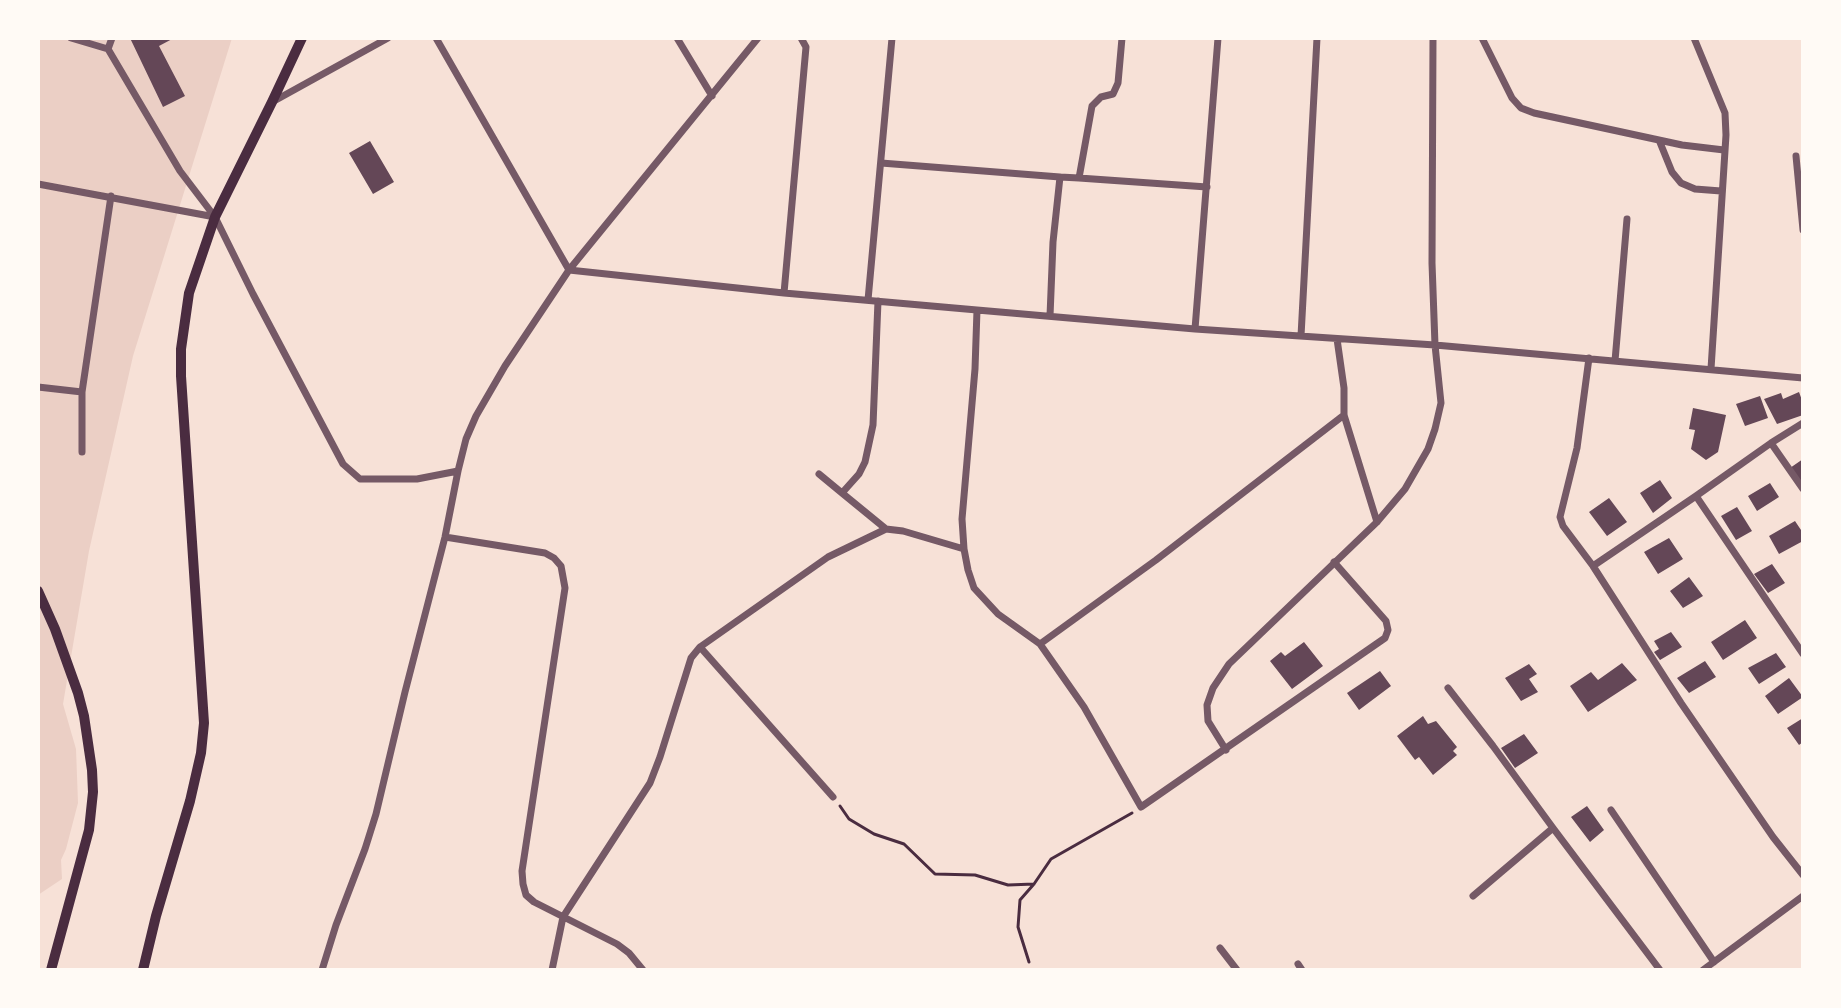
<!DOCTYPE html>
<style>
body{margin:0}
#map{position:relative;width:1841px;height:1008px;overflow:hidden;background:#f7e1d7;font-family:Barlow,sans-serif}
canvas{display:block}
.frame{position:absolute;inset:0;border:40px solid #fffaf5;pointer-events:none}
</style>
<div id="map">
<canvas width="1841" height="1008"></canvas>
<div class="frame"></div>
</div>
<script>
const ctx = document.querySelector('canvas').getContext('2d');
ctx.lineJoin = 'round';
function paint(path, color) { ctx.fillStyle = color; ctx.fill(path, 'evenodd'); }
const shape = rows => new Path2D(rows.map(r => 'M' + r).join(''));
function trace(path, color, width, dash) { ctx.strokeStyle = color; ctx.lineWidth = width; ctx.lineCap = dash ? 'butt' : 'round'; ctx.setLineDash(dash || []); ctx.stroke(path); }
const green = shape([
 [38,38,232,38,133,356,89,551,63,704,76,749,78,803,66,849,61,860,62,879,38,895]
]);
const building = shape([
 [130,38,174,38,159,46,185,96,163,107],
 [370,141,394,182,373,194,349,153],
 [1799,392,1803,403,1803,415,1777,424,1764,399,1781,393,1783,399],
 [1760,396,1768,418,1745,426,1736,404],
 [1693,408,1726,415,1718,452,1706,460,1691,449,1695,430,1689,429],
 [1803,459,1803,480,1800,482,1790,468],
 [1660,480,1672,498,1653,513,1640,493],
 [1770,483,1779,497,1757,511,1748,496],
 [1609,498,1627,522,1607,536,1589,512],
 [1737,507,1752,531,1736,540,1721,516],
 [1795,521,1803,533,1803,541,1779,554,1769,536],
 [1669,538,1683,559,1658,574,1644,552],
 [1772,564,1785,583,1768,593,1754,574],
 [1689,577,1703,596,1683,608,1670,591],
 [1745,620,1757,638,1723,660,1711,642],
 [1671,632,1682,647,1660,660,1654,652,1659,649,1654,641],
 [1304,642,1323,666,1292,689,1270,661,1281,652,1285,656],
 [1776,653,1786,667,1759,684,1748,668],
 [1705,661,1716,677,1689,693,1677,678],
 [1622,663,1637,680,1588,712,1570,686,1591,672,1598,680],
 [1529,664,1537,674,1529,679,1538,692,1521,701,1505,678],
 [1380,671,1391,686,1359,710,1347,693],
 [1789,678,1803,697,1778,714,1765,696],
 [1423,716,1428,724,1436,721,1457,747,1453,751,1457,755,1433,775,1419,757,1415,760,1397,736],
 [1803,718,1803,742,1799,745,1787,728],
 [1524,734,1538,753,1515,768,1501,748],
 [1587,806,1604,830,1590,842,1571,817]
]);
const path = shape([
 [840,806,849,819,874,834,904,844,935,874,975,875,1008,885,1034,884],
 [1029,962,1018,927,1020,900,1034,884,1051,859,1132,813]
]);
const minor = shape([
 [71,38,108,49],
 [112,38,108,49,180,171,215,217,253,294,343,464,360,479,417,479,458,471],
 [436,38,569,270],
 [677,38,712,96],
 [1482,38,1512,98,1521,108,1534,113,1682,145,1724,150],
 [1694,38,1725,113,1726,135,1711,369],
 [274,101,388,38],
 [1659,140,1672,172,1681,183,1695,189,1721,191],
 [1796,156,1803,230],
 [881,163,1060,177,1053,242,1050,316],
 [1060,177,1079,178,1092,106,1101,97,1113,94,1118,83,1122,38],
 [1079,178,1207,187],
 [38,184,215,217],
 [569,270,784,293,977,310,1195,329,1435,345,1803,378],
 [784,293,806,47,801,38],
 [868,300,892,38],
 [878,301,873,425,865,462,859,474,842,493,886,529],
 [1195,329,1218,38],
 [1301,336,1317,38],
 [1337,339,1344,388,1344,415,1377,522],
 [1589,358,1577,448,1560,517,1563,526,1593,566,1681,703,1773,837,1803,875],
 [1615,361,1627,219],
 [38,387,82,392,111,196],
 [82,392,82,452],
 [1771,443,1803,489],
 [819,474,842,493],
 [1696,496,1803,654],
 [445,537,545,553,554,558,561,566,565,588,522,871,523,884,526,895,534,902,617,944,629,953,643,970],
 [964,549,962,519,975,369,977,310],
 [1593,566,1696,496,1771,443,1803,423],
 [1040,644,1156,560,1344,415],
 [700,647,833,797],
 [1448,688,1493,746,1553,828,1660,970],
 [1226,750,1208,721,1207,705,1213,688,1229,664,1377,522,1405,489,1428,449,1435,429,1441,403,1435,345,1432,263,1433,38],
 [1611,810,1714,962],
 [1473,896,1553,828],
 [1220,948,1237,970],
 [1298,964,1302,970],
 [322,970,336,925,365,849,376,814,405,692,445,537,458,471,466,439,476,416,505,366,569,270,758,38],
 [552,970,563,917,650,783,660,757,691,658,700,647,828,557,886,529,903,531,964,549,968,570,974,588,998,614,1040,644,1084,707,1141,807,1385,638,1388,630,1386,621,1334,562],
 [1703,970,1803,896]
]);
const secondary = shape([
 [38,591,55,629,78,693,84,716,92,770,93,792,89,830,51,970],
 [143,970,156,916,190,801,201,753,204,723,181,376,181,349,189,293,215,217,272,102,302,38]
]);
paint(green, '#ebcfc5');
paint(building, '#644757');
trace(path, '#4a2c40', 3);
trace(minor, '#755966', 7);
trace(secondary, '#4a2c40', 10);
</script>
